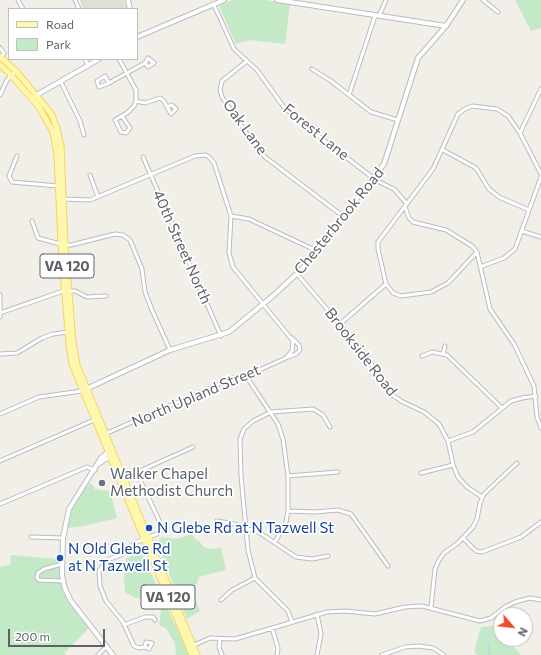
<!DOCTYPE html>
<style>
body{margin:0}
#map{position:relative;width:541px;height:655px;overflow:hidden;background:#f1efe7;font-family:Commissioner,sans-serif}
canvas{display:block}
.legend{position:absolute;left:8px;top:8px;width:130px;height:52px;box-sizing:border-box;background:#fff;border:1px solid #bfc0c3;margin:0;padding:5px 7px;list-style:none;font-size:12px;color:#5e6268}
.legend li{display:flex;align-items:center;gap:8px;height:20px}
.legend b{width:20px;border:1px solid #bfc0c3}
.north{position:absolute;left:493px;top:607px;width:40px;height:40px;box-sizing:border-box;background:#fff;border:1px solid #bfc0c3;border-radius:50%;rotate:118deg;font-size:11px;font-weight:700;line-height:16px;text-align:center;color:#5e6268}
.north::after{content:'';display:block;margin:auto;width:14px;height:18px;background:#ee4b30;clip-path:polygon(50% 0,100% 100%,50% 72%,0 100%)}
.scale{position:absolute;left:8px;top:629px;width:97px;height:18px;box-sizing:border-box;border:2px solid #5e6268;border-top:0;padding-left:5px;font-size:12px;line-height:14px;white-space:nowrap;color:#5e6268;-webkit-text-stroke:3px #fff;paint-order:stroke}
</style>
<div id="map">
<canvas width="541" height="655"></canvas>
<ul class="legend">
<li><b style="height:5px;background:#fff7ae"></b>Road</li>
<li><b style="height:11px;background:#c4e9c6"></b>Park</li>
</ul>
<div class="north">N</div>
<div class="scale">200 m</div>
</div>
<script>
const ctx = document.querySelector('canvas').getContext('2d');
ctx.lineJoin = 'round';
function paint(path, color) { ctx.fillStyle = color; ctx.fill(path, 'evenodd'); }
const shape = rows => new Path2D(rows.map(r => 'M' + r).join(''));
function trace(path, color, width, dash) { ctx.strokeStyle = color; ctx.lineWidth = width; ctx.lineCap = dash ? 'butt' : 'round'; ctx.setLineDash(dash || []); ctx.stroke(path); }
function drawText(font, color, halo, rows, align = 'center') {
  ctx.font = font + ' Commissioner,sans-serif'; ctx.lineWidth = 3.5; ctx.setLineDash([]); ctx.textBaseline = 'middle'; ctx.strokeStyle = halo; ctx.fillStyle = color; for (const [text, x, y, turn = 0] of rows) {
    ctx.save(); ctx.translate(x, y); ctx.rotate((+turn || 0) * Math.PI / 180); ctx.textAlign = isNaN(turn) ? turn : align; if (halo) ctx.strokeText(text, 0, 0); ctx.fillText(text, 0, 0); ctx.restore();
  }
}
const education = shape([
 [80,0,124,0,127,9,83,9]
]);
const green = shape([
 [232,0,266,0,290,4,285,44,250,40,236,44,219,6],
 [515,0,541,0,541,28,531,31],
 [89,483,94,486,94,489,110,491,117,518,84,526,67,528,73,507],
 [192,534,195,539,200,542,204,547,211,549,221,548,226,570,199,577,193,594,200,611,187,619,157,543,161,537,176,539],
 [140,550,178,631,189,655,176,655,175,644,166,628,159,625,161,612,157,600,135,598,125,592,124,578,126,559],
 [11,555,59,559,59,575,63,592,69,603,89,628,64,653,66,655,0,655,0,567,10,565],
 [494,626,501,634,501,639,506,639,521,655,477,655,474,651,481,627]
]);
const stream = shape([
 [481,636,489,644,489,655]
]);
const minor = shape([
 [18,0,23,9],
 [75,0,79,9],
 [483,0,498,12],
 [214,5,234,49,257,70,283,106,299,121,377,181,394,189,407,204],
 [379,16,386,0],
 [0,48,4,53,1,58],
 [85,59,88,65],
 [119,59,136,90,136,101,134,106,127,113,115,120,121,132,126,133,130,128,122,116],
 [247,61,222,81,220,90,222,97,253,143,265,157,344,217],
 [312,69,331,81,371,112,398,120],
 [61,82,80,121,84,135],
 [109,83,105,76,97,81,99,87,109,83,145,63,148,58,154,63,148,67,145,63],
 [541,89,520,133,541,174],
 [0,95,7,80,16,71],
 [349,95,375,16],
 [136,101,145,103,160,98,164,101,167,107,171,114,176,109,172,105,167,107],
 [443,150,476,168,489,189,499,197,529,210],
 [17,156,9,176,12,182,58,186],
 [143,157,221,336],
 [90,175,98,197],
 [63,199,90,200,195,156,206,155,210,158,214,163,231,216,229,253,233,267,293,341,292,351,286,358,246,376,235,377,105,434],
 [405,207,409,218,413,222,446,230,472,246,477,252,490,309,514,344,534,386,537,417,541,428],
 [231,216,249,219,317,251],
 [32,221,38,238,64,245,71,245,115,234,123,235,130,240,142,269,145,292,152,310,170,350],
 [522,231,541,237],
 [480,267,504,258,515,249,541,177],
 [297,274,367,356,383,385,391,394,401,401,424,412,439,424,448,441,453,465,458,477,467,487,482,497],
 [386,284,393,293,401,296,431,292,448,283,477,252],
 [0,295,0,317],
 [0,313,63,291,75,291,87,297,106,296],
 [340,324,386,284,378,249,378,242,433,169,458,114,465,109,472,106,497,109,508,116,520,133],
 [0,354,17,353,42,338,53,334,69,332],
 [443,354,445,346],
 [422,356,432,352,447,355,502,408],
 [288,357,296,354,300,350,299,345,292,338],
 [246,376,278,424,283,439,288,476,288,511,286,522,275,542],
 [0,414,39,397,82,391],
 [448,441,473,432,511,401,522,398,536,396],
 [0,461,94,420],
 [421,473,453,465],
 [288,476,338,472],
 [0,504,87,467,95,470],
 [288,511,315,512,338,510,351,514,388,566],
 [217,521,235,524,260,533,296,557,312,559,328,556],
 [31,537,63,538],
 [463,538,476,551,482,552,521,537,541,522],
 [62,564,44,569,38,573,37,578,39,580,63,581],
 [221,600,232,590,255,578],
 [431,607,435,569,439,560,444,553,458,543,473,527,477,519,480,503,484,494,517,463],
 [317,614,321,634,317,655],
 [292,622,288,611,255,578,248,550,241,476,240,439,244,429,253,421,271,412,313,409,323,415,330,427],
 [124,625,145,617,153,617,155,620],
 [272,628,278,648,277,655],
 [220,639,219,647,222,655],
 [192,646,210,638,235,639,327,612,345,611,375,614,405,607,422,606,480,621,491,618,505,607,515,602,530,598,541,600],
 [145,647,146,642,152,643,149,649,145,647,139,648,134,646,123,622,106,601,100,586,99,571,107,560,121,555,135,543,157,534,162,529,158,518,141,482,140,476,142,470,193,447],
 [98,655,107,646],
 [382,655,405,647,419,646,433,648,444,655]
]);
const tertiary = shape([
 [128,0,130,9],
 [277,0,446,26],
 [137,37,224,0],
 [35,96,99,59],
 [84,390,170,350,229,332,274,295,303,268,384,164,418,58,446,26,463,0],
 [109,451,101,458,69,509,63,538,62,575,65,589,71,601,113,655],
 [98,464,111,456]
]);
const primary = shape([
 [0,57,16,71,45,106,52,115,57,129,61,146,65,245,73,342,77,365,197,655],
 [0,65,9,73,39,107,53,132,57,155,61,244,69,344,72,364,192,655]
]);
const markers = [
 [102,483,4,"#6b7280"],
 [149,528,4,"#1a4fb4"],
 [60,558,4,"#1a4fb4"]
];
const shields = [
 [67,266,54],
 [168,597,54]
];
const shieldNames = [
 ["VA 120",67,266],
 ["VA 120",168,597]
];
const streetNames = [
 ["Oak Lane",245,127,54],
 ["Forest Lane",316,132,39],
 ["Chesterbrook Road",339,221,-51],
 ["40th Street North",182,247,66],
 ["Brookside Road",361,352,52],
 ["North Upland Street",196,396,-23]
];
const worshipNames = [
 ["Walker Chapel",110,474],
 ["Methodist Church",110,491]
];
const transitNames = [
 ["N Glebe Rd at N Tazwell St",157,528],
 ["N Old Glebe Rd",68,549],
 ["at N Tazwell St",68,566]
];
paint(education, '#e1dfd5');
paint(green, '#c4e9c6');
trace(stream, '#a9d4ff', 1);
trace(minor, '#b9bcc1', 5);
trace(tertiary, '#b9bcc1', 6);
trace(primary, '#f5d45c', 7);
trace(minor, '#fff', 3);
trace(tertiary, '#fff', 4);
trace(primary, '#fff7ae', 5);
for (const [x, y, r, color] of markers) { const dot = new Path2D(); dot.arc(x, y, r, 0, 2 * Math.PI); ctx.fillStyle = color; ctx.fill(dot); trace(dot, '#fff', 1.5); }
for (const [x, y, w] of shields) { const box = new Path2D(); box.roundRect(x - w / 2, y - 12, w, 24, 3); ctx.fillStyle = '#fff'; ctx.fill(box); trace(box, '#5e6268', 1); }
drawText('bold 14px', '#5e6268', null, shieldNames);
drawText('15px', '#5e6268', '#fff', streetNames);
drawText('15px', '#5b616d', '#fff', worshipNames, 'left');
drawText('15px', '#164399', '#fff', transitNames, 'left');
</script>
